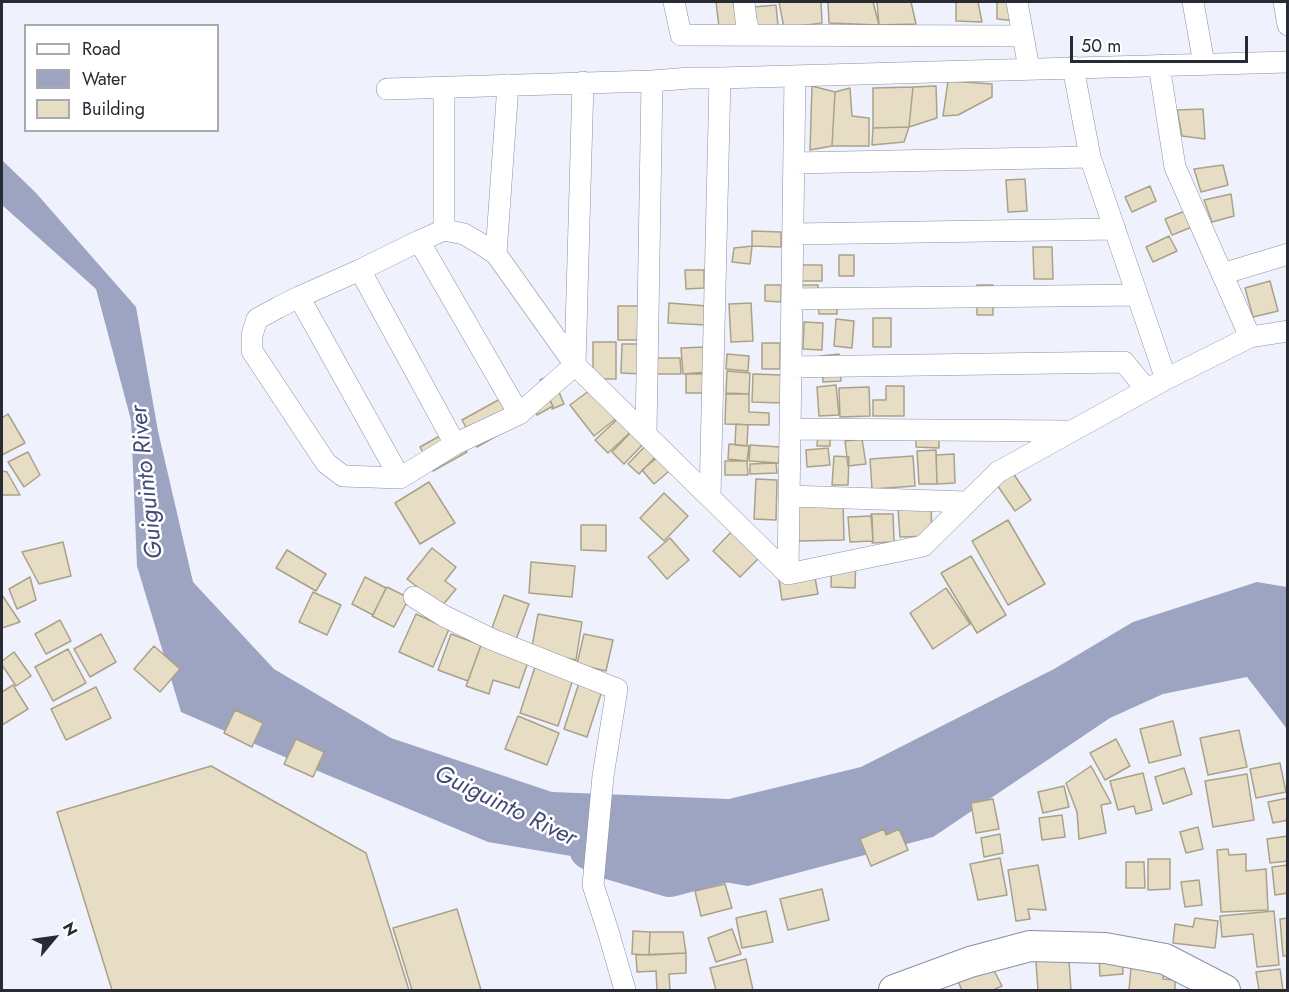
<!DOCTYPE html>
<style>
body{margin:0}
#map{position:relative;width:1289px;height:992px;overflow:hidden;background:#eff2fc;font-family:Jost,sans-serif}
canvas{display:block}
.frame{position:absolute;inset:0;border:3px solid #282a34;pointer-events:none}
.legend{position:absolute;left:24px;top:24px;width:195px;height:108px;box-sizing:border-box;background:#fff;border:2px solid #a9aaae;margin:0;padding:8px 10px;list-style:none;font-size:18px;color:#282a34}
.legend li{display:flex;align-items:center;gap:12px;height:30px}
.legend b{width:30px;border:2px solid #a9aaae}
.north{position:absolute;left:24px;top:908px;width:60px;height:60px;-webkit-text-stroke:4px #fff;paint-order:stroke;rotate:61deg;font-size:16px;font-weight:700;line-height:24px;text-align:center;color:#282a34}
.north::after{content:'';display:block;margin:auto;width:21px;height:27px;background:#282a34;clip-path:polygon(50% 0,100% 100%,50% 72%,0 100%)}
.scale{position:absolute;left:1070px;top:36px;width:178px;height:27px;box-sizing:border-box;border:3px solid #282a34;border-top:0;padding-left:8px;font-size:18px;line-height:21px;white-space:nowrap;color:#282a34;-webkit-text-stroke:4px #fff;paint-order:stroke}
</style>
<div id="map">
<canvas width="1289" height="992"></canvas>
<div class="frame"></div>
<ul class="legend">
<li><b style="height:8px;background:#fff"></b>Road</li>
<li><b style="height:16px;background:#9da4c2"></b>Water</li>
<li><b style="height:16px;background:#e7ddc4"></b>Building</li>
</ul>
<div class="north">N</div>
<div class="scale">50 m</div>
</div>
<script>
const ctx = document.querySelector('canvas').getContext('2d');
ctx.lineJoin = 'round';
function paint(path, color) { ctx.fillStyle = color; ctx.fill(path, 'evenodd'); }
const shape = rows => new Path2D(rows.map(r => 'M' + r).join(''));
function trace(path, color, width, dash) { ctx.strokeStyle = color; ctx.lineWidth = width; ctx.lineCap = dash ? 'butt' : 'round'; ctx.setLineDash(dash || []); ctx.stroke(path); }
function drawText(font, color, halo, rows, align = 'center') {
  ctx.font = font + ' Jost,sans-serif'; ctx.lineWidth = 5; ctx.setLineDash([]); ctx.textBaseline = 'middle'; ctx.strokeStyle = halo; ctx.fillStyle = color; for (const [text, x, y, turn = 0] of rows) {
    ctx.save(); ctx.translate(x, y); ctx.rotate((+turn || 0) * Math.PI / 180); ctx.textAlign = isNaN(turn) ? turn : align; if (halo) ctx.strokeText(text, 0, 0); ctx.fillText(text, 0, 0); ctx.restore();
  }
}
const water = shape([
 [2,160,36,193,136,307,158,431,193,582,274,669,391,738,552,792,729,799,861,767,1054,669,1133,622,1257,582,1287,587,1287,729,1247,677,1163,694,1110,718,933,837,748,886,488,842,294,761,181,712,137,566,131,420,96,289,2,205]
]);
const river = shape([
 [590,849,609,858,670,876,734,859]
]);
const building = shape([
 [716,2,733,2,739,27,719,27,716,2],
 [779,2,821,2,822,23,784,28,779,2],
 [828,2,873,2,879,25,829,23,828,2],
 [877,2,911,2,916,24,879,25,877,2],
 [956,2,978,2,982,22,956,21,956,2],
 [997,2,1013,2,1016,21,997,19,997,2],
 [776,5,778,26,755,27,754,7,776,5],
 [948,81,992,84,992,97,958,115,943,116,948,81],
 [812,86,835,92,832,146,810,150,812,86],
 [936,86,937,118,909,127,913,87,936,86],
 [913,87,909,127,873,128,873,88,913,87],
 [850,88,852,116,869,118,869,146,832,146,835,92,850,88],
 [1203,109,1205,139,1182,136,1177,110,1203,109],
 [909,127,904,142,872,145,873,128,909,127],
 [1223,165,1228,185,1201,192,1194,169,1223,165],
 [1025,179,1027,211,1008,212,1006,180,1025,179],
 [1150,186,1156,201,1132,212,1125,197,1150,186],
 [1231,194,1234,216,1212,222,1204,200,1231,194],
 [1190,209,1197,225,1172,235,1165,219,1190,209],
 [752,231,781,232,781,247,752,246,752,231],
 [1169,236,1177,251,1153,262,1146,247,1169,236],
 [752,246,750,264,732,262,734,248,752,246],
 [1033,247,1052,247,1053,279,1034,279,1033,247],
 [839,255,854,255,854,276,839,276,839,255],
 [802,265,822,265,822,281,802,281,802,265],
 [685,270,704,270,704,288,686,289,685,270],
 [1270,281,1278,311,1253,317,1245,288,1270,281],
 [765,285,781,285,781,302,765,301,765,285],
 [801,285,818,285,818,305,801,304,801,285],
 [977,285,993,285,993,315,977,315,977,285],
 [837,291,837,314,819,314,818,305,837,291],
 [669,303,707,306,706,325,668,323,669,303],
 [751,303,753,341,731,342,729,304,751,303],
 [618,306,644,306,644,340,618,340,618,306],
 [873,318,891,318,891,347,873,347,873,318],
 [836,319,854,321,852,348,834,346,836,319],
 [804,322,823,323,822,350,803,349,804,322],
 [593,342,616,342,616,379,593,379,593,342],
 [762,343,780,343,780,369,762,369,762,343],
 [622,344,643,344,642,374,621,373,622,344],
 [705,347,707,372,683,374,681,348,705,347],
 [727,354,749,356,748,371,726,369,727,354],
 [839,354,841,381,823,382,821,356,839,354],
 [655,358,680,358,681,374,655,374,655,358],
 [727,371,750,373,749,394,726,393,727,371],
 [686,374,708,374,708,393,686,393,686,374],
 [753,374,783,375,782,403,752,402,753,374],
 [552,375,564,404,552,409,553,406,540,380,552,375],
 [836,385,839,415,819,416,817,387,836,385],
 [886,386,904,386,904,416,873,416,873,400,886,400,886,386],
 [542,387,553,406,537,415,526,396,542,387],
 [594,387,618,417,594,436,570,405,594,387],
 [869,387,870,416,840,417,839,388,869,387],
 [511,393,526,419,477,447,462,420,511,393],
 [726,394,749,394,749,412,769,413,769,425,725,424,726,394],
 [8,414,25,443,2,455,2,418,8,414],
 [622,415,635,428,608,453,595,440,622,415],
 [736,424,748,425,747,446,735,445,736,424],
 [916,424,939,424,939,448,916,447,916,424],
 [454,428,467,452,433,471,420,447,454,428],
 [635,428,647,440,624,464,612,452,635,428],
 [818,433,830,433,830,446,817,446,818,433],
 [862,439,866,464,848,466,845,441,862,439],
 [650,441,661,451,639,474,628,464,650,441],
 [729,444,749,446,747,461,728,459,729,444],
 [750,445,780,447,779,463,749,461,750,445],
 [828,448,830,465,807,467,806,450,828,448],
 [936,450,937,484,919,484,917,451,936,450],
 [28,452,40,475,24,487,8,462,28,452],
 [663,453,674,467,654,484,642,470,663,453],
 [954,454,955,483,937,484,936,455,954,454],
 [834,456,849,457,848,485,832,485,834,456],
 [913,456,915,486,872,489,870,459,913,456],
 [725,461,747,461,748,475,725,475,725,461],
 [776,463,777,473,750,474,750,464,776,463],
 [1011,470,1031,500,1015,511,995,482,1011,470],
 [2,471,7,472,20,495,2,495,2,471],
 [756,479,777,480,776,520,754,519,756,479],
 [429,482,455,523,420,544,395,503,429,482],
 [664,493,688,516,664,541,640,518,664,493],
 [843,500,844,540,798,541,797,501,843,500],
 [931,507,932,536,900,537,898,508,931,507],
 [871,514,893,514,894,542,872,543,873,541,871,514],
 [872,516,873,541,850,542,848,517,872,516],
 [1008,520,1045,584,1008,605,972,541,1008,520],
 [581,525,606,525,606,551,581,550,581,525],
 [735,528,762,555,740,577,713,551,735,528],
 [670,538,689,560,667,579,648,557,670,538],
 [63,542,71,576,39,584,22,552,63,542],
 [432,548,456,567,445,581,456,589,442,606,407,579,432,548],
 [287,550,326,574,316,591,276,568,287,550],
 [832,556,856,557,855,588,831,587,832,556],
 [971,556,1006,615,977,633,941,573,971,556],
 [812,561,818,594,782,600,777,567,812,561],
 [531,562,575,566,572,597,529,593,531,562],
 [30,577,36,600,17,609,9,589,30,577],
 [365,577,386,588,373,615,352,604,365,577],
 [387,587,409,598,394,627,372,616,387,587],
 [946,588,970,624,933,649,910,613,946,588],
 [313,592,341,605,327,635,299,622,313,592],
 [2,595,20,622,2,628,2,595],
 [504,595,529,604,514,645,489,636,504,595],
 [416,614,449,629,433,667,399,652,416,614],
 [538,614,582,622,576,660,531,652,538,614],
 [60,620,71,641,46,654,35,634,60,620],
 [101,634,116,662,90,677,74,649,101,634],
 [451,634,481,645,468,681,438,670,451,634],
 [584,634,613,640,606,671,577,664,584,634],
 [481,645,529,659,519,688,493,680,489,694,466,686,481,645],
 [154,646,180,669,160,692,134,669,154,646],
 [68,649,86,683,53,701,35,667,68,649],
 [14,652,31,676,16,686,2,665,2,661,14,652],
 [535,667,573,679,558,726,520,713,535,667],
 [579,683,602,691,587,737,564,729,579,683],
 [13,685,28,709,2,725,2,692,13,685],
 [96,687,111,718,66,740,51,709,96,687],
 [235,710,263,723,252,747,224,733,235,710],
 [518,716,559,733,547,765,505,749,518,716],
 [1173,721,1181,755,1149,763,1140,729,1173,721],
 [1239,730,1247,767,1208,775,1200,738,1239,730],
 [296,739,324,752,313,777,284,764,296,739],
 [1116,739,1130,766,1105,780,1090,753,1116,739],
 [1280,763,1286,792,1256,798,1250,769,1280,763],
 [211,766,366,853,409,990,112,990,57,812,211,766],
 [1091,766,1111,803,1101,805,1106,833,1079,839,1077,812,1066,783,1091,766],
 [1184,768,1192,794,1163,804,1155,777,1184,768],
 [1143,773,1152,810,1136,814,1134,806,1118,810,1110,781,1143,773],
 [1247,774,1254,820,1213,827,1205,781,1247,774],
 [1064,786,1069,807,1043,813,1038,792,1064,786],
 [1288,798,1288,820,1273,823,1268,802,1288,798],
 [993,799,999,829,976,833,971,803,993,799],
 [1062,815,1065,837,1042,840,1039,818,1062,815],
 [1198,827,1203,849,1186,853,1180,832,1198,827],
 [884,829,886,835,899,829,908,850,871,866,860,839,884,829],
 [1000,834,1003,853,984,857,981,838,1000,834],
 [1288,836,1288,861,1270,863,1267,839,1288,836],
 [1228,849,1229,855,1246,854,1246,871,1266,869,1268,910,1221,912,1217,850,1228,849],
 [1000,858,1007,895,978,900,970,864,1000,858],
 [1148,859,1170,859,1170,889,1148,890,1148,859],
 [1126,862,1144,862,1145,888,1126,888,1126,862],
 [1038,865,1046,910,1028,909,1030,919,1016,921,1008,870,1038,865],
 [1288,865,1288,893,1275,895,1272,867,1288,865],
 [1199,880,1202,905,1185,907,1181,882,1199,880],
 [725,884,732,908,701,916,695,891,725,884],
 [822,889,829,920,788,930,780,899,822,889],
 [457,909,481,990,412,990,393,928,457,909],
 [766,911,773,942,742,948,736,918,766,911],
 [1274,911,1279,965,1257,967,1253,934,1222,937,1220,916,1274,911],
 [1195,918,1218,921,1215,948,1173,943,1175,924,1193,927,1195,918],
 [1288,918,1288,956,1283,956,1280,919,1288,918],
 [732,929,741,954,716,962,708,938,732,929],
 [633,931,650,932,649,955,632,954,633,931],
 [650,932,683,932,686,953,649,955,650,932],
 [1068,947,1071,990,1038,990,1035,949,1068,947],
 [686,953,686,973,669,974,670,990,657,990,656,971,637,972,636,955,686,953],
 [1122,956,1123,974,1100,976,1099,957,1122,956],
 [1132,956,1165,959,1163,979,1175,980,1175,990,1129,990,1132,956],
 [746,959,753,990,716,990,710,968,746,959],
 [988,959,1002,986,993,990,962,990,955,975,988,959],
 [1280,969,1283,990,1259,990,1256,972,1280,969]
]);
const street = shape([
 [674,2,681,35,1023,36],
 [744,2,746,20,750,35],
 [1017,2,1029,69],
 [1193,2,1204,64],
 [1284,2,1288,25],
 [1159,65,1175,167,1250,337,1288,331],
 [1073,67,1090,157,1166,379,1250,337],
 [444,87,444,230,419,241,360,270,299,297,279,307,257,319,252,335,252,351,326,463,343,476,400,478,455,444,519,414,575,365,583,82],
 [387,89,652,81,690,78,720,78,1288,62],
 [794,163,1090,157],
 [444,230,464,234,481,244,496,254,575,365,788,574,795,76],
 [793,234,1115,229],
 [419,241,519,414],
 [496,254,508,85],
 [360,270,455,444],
 [1222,274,1288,254],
 [299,297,400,478],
 [792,299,1137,295],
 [791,367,1124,362,1146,389],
 [790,429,1069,431],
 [646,433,652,81],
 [710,496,720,78],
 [789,496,967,502],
 [788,574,923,546,998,472,1166,379],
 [414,597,444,616,491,639,617,689,603,776,593,885,608,931,625,990]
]);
const secondary = shape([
 [894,990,970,962,1030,946,1105,948,1165,959,1225,990]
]);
const waterNames = [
 ["Guiguinto River",148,482,-96],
 ["Guiguinto River",505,807,26]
];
paint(water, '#9da4c2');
trace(river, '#9da4c2', 42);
paint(building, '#e7ddc4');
trace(building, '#aaa189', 1.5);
trace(street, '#8a8fa6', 22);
trace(secondary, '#8a8fa6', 32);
trace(street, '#fff', 21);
trace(secondary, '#fff', 30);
drawText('italic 24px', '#434a77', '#fff', waterNames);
</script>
